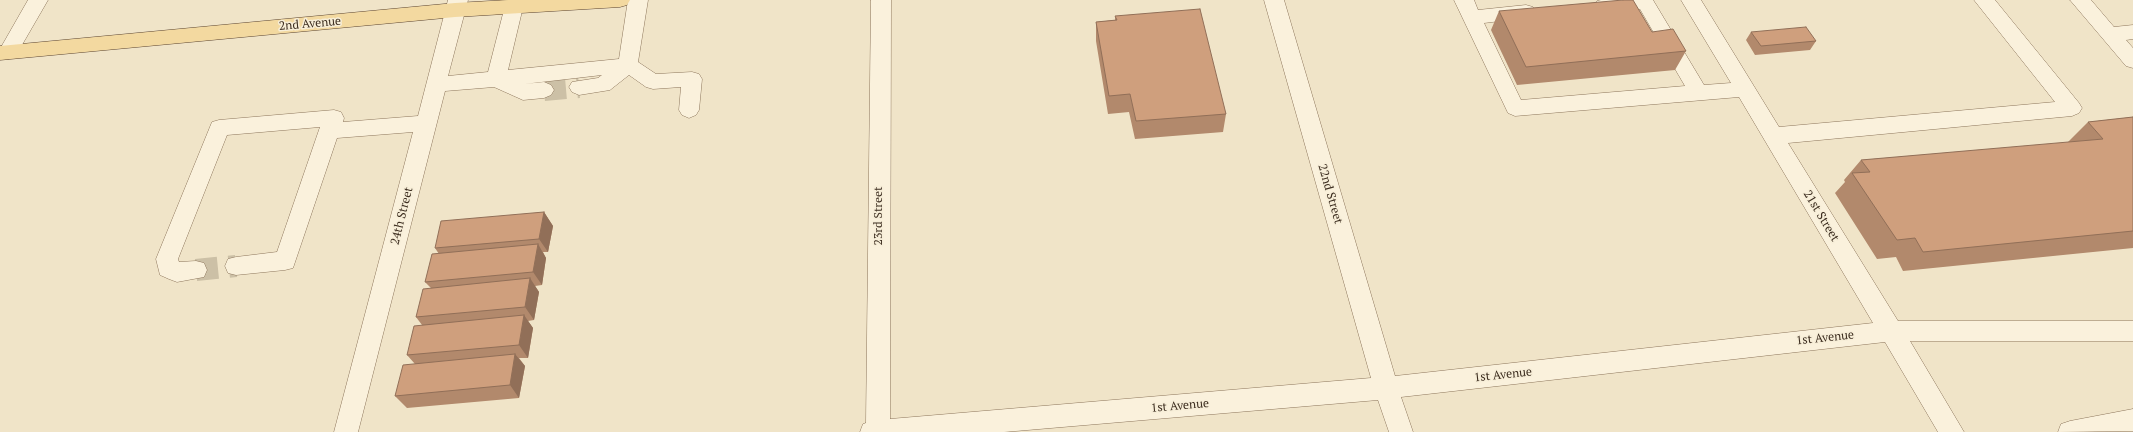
<!DOCTYPE html>
<style>
body{margin:0}
canvas{display:block;background:#f0e4c8}
</style>
<canvas width="2133" height="432"></canvas>
<script>
const ctx = document.querySelector('canvas').getContext('2d');
ctx.lineJoin = 'round';
const shape = rows => new Path2D(rows.map(r => 'M' + r).join(''));
function trace(path, color, width, dash) { ctx.strokeStyle = color; ctx.lineWidth = width; ctx.lineCap = dash ? 'butt' : 'round'; ctx.setLineDash(dash || []); ctx.stroke(path); }
function paint(path, color) { ctx.fillStyle = color; ctx.fill(path, 'evenodd'); }
function drawText(font, color, halo, rows, align = 'center') {
  ctx.font = font + ' "PT Serif",serif'; ctx.lineWidth = 3; ctx.setLineDash([]); ctx.textBaseline = 'middle'; ctx.strokeStyle = halo; ctx.fillStyle = color; for (const [text, x, y, turn = 0] of rows) {
    ctx.save(); ctx.translate(x, y); ctx.rotate((+turn || 0) * Math.PI / 180); ctx.textAlign = isNaN(turn) ? turn : align; if (halo) ctx.strokeText(text, 0, 0); ctx.fillText(text, 0, 0); ctx.restore();
  }
}
const minorTunnel = shape([
 [544,90,579,87],
 [196,270,236,266]
]);
const minor = shape([
 [28,0,48,0,15,57,8,59,1,57,0,49,28,0],
 [448,0,468,0,448,76,488,72,506,2,513,0,520,2,523,7,508,70,619,59,628,0,648,0,638,62,656,74,692,72,699,74,702,79,699,110,696,115,689,118,682,115,679,110,681,87,653,89,646,87,629,75,610,90,579,95,572,92,569,87,572,82,598,78,602,75,524,84,544,82,551,85,554,90,551,95,544,98,523,100,494,87,445,91,358,432,334,432,413,132,337,138,293,268,285,270,236,275,228,273,225,266,228,259,236,257,277,252,320,127,227,135,178,259,179,262,196,261,204,263,207,270,204,277,177,282,169,279,160,275,156,259,212,122,219,120,334,110,341,112,344,118,343,122,418,116,448,0],
 [871,0,891,0,890,419,1371,378,1264,0,1284,0,1395,376,1873,323,1739,97,1515,116,1508,113,1454,0,1474,0,1478,10,1526,5,1533,7,1536,12,1533,17,1484,23,1521,100,1685,86,1640,9,1604,13,1597,11,1594,6,1597,1,1601,0,1653,0,1704,85,1731,83,1681,0,1701,0,1779,127,2055,102,1974,0,1995,0,2079,103,2082,108,2079,113,2072,116,1788,143,1898,321,2133,321,2133,341,1910,341,1964,432,1938,432,1885,342,1401,397,1413,432,1389,432,1378,400,1004,432,860,432,863,424,866,423,871,0],
 [2070,0,2091,0,2114,27,2133,25,2133,39,2126,40,2133,48,2133,68,2126,66,2070,0],
 [2133,409,2133,431,2058,432,2061,424,2070,421,2133,409]
]);
const major = shape([
 [508,0,630,0,627,5,620,7,455,17,0,60,0,46,455,3,508,0]
]);
const wall = shape([
 [1499,11,1652,32,1686,51,1675,70,1517,85,1491,30],
 [1115,16,1226,114,1223,132,1135,139,1129,112,1108,114,1096,41,1096,22,1115,20],
 [1751,32,1816,41,1810,50,1755,55,1746,40],
 [2133,117,2133,248,1903,271,1896,257,1877,259,1835,193,1845,182,1844,180,1861,160,2067,143,2088,122],
 [544,212,553,226,548,252,543,252,546,258,542,285,535,286,539,292,534,320,528,321,533,328,528,358,519,358,525,366,519,398,407,408,395,396,415,364,407,355,422,325,416,317,431,288,425,282,439,254,435,248]
]);
const shadedWall = shape([
 [544,212,553,226,548,252,539,239],
 [538,244,546,258,542,285,533,272],
 [530,278,539,292,534,320,525,307],
 [524,315,533,328,528,358,519,345],
 [515,354,525,366,519,398,510,385]
]);
const building = shape([
 [1623,0,1633,0,1652,32,1673,29,1686,51,1526,67,1499,11,1623,0],
 [1200,9,1226,114,1136,121,1130,94,1109,96,1096,22,1117,20,1115,16,1200,9],
 [1806,27,1816,41,1761,46,1751,32,1806,27],
 [2133,117,2133,231,1923,252,1915,238,1897,240,1852,173,1870,172,1861,160,2103,139,2088,122,2133,117],
 [544,212,539,239,435,248,441,221,544,212],
 [538,244,533,272,425,282,432,254,538,244],
 [530,278,525,307,416,317,423,289,530,278],
 [524,315,519,345,407,355,414,326,524,315],
 [515,354,510,385,395,396,403,365,515,354]
]);
const streetNames = [
 ["2nd Avenue",310,24,-5],
 ["22nd Street",1330,194,74],
 ["24th Street",402,216,-76],
 ["23rd Street",879,216,-90],
 ["21st Street",1821,216,59],
 ["1st Avenue",1825,338,-6],
 ["1st Avenue",1503,375,-6],
 ["1st Avenue",1180,406,-5]
];
trace(minorTunnel, '#ccc0a6', 22, [22, 11]);
trace(minor, '#8d765c', 1);
trace(major, '#5b4430', 1);
paint(minor, '#faf1dc');
paint(major, '#f3d9a0');
paint(wall, '#b2896c');
paint(shadedWall, '#916f58');
paint(building, '#cf9f7d');
trace(building, '#916f58', 1);
drawText('12px', '#3d2e20', '#f7eed8', streetNames);
</script>
